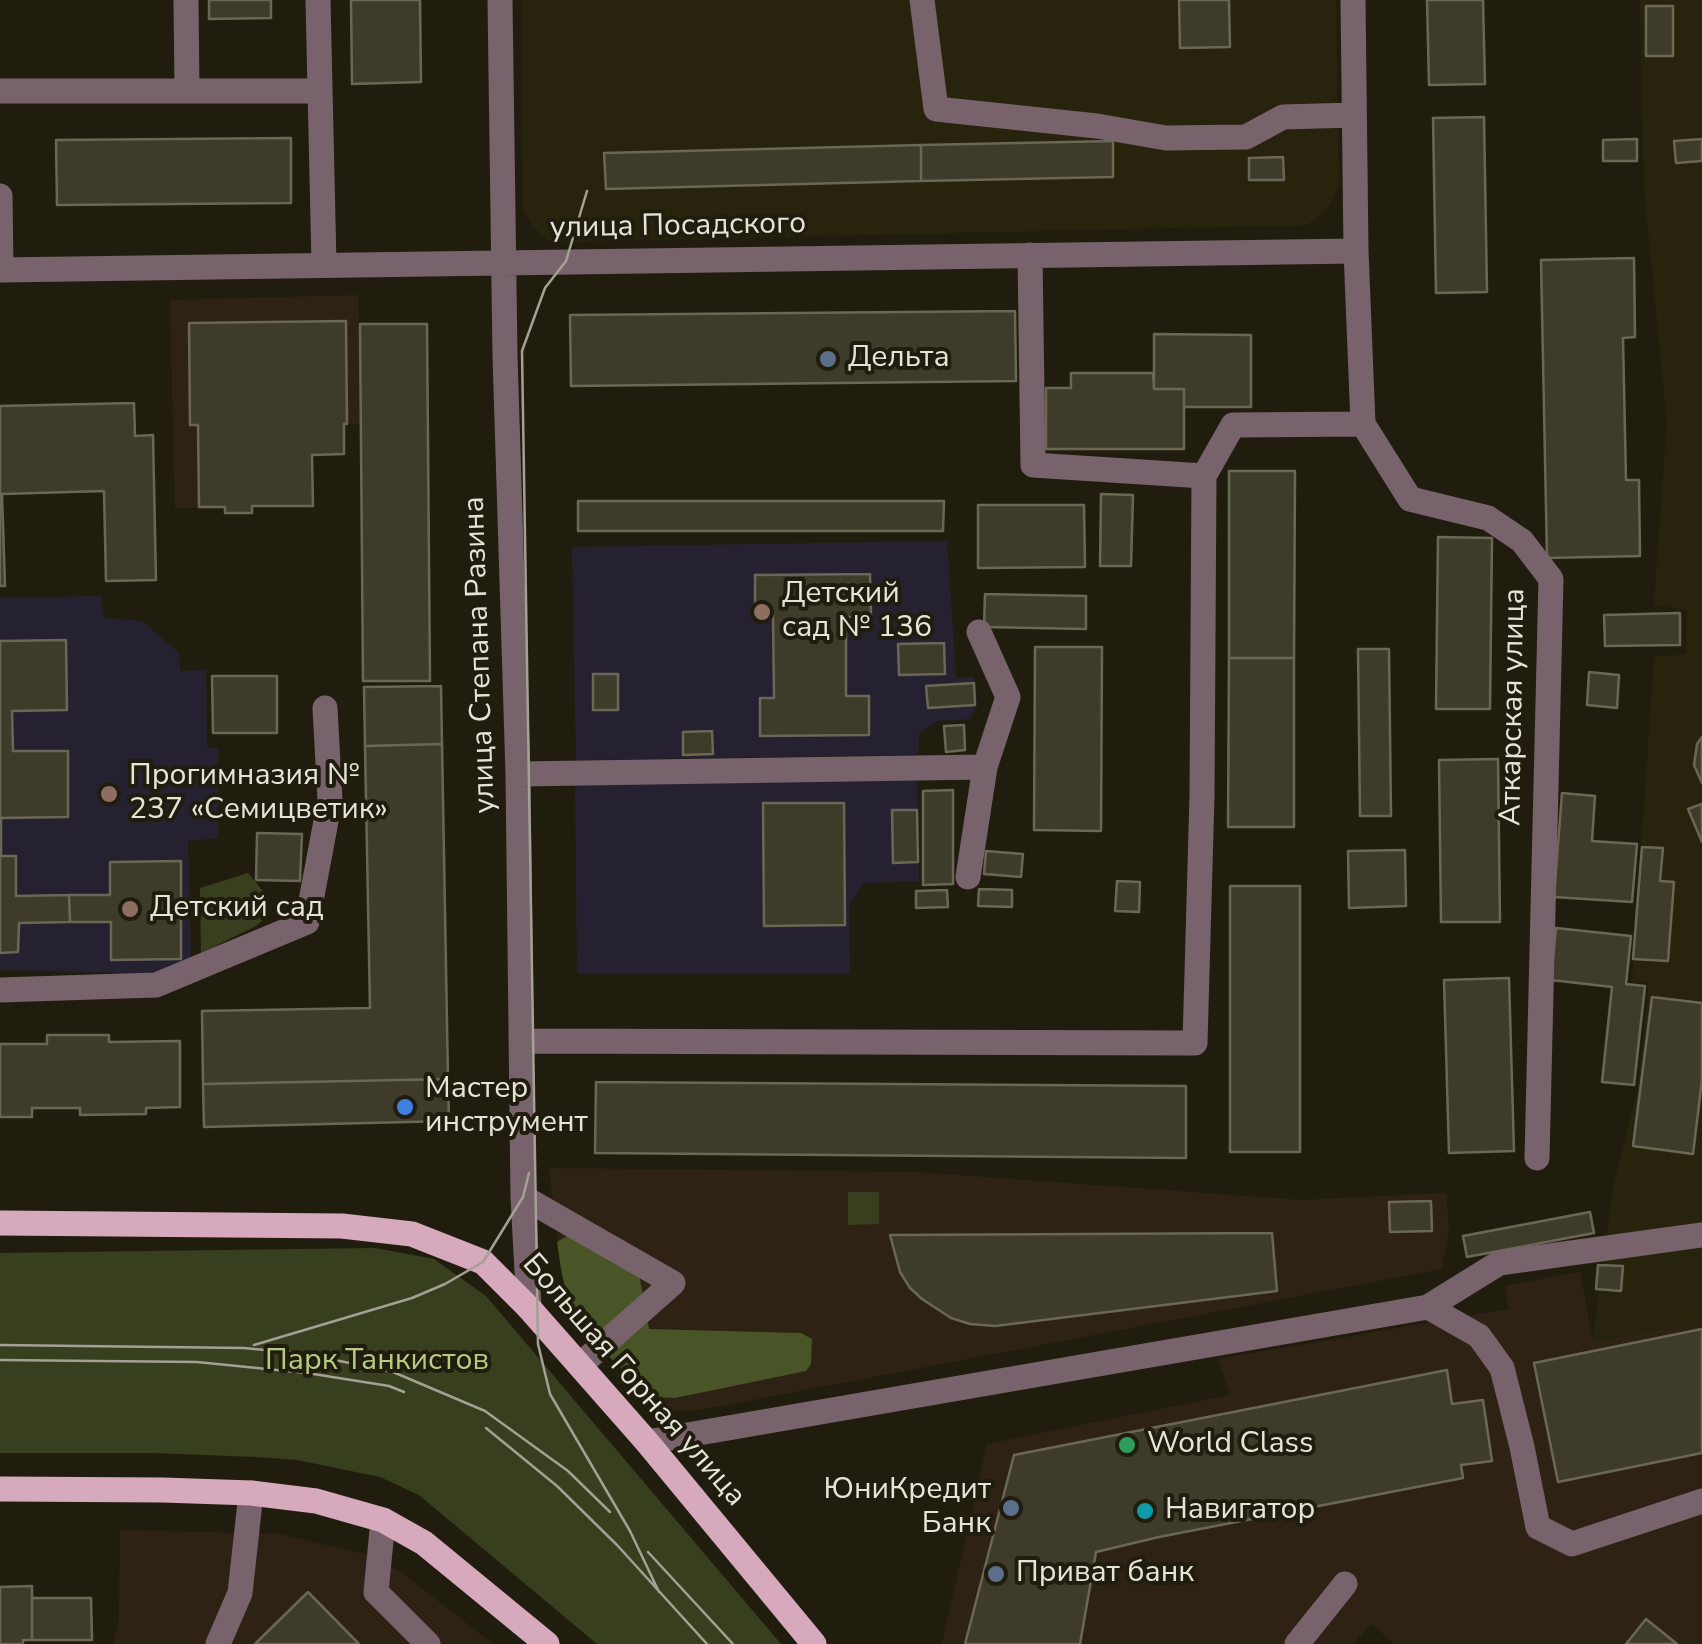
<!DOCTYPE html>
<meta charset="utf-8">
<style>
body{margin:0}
canvas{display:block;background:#211d0e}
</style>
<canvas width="1702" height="1644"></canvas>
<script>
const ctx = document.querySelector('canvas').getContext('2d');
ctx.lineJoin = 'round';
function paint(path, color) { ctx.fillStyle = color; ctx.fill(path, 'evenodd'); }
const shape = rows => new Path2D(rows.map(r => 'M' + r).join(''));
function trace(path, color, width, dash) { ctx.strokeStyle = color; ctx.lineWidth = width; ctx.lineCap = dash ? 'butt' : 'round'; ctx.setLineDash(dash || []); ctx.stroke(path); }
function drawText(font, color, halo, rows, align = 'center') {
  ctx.font = font + ' "Nunito Sans",sans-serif'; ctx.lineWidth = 8; ctx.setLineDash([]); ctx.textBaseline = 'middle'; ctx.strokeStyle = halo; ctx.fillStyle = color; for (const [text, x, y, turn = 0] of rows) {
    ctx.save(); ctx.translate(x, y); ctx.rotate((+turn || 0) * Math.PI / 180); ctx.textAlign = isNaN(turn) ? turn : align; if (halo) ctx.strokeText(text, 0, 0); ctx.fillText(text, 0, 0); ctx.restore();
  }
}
const commercial = shape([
 [358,295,361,424,344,424,312,455,313,506,252,506,252,513,225,513,224,507,175,508,170,300],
 [549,1168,916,1172,1301,1200,1446,1193,1449,1231,1441,1269,705,1409,665,1412,579,1326,567,1297,561,1269],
 [1580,1272,1593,1341,1702,1323,1702,1644,1395,1644,1371,1624,1353,1644,942,1644,987,1444,1230,1395,1218,1359,1509,1309,1505,1286],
 [120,1530,280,1534,368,1555,401,1572,493,1644,113,1644,119,1619]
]);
const built = shape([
 [521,0,1336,0,1339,183,1328,208,1307,225,550,242,534,227,523,211],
 [1640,0,1702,0,1702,1323,1593,1342,1613,1187,1637,1093,1649,983,1632,983,1654,657,1686,654,1687,610,1654,605,1667,423,1644,188]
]);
const education = shape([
 [947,541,956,678,974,677,977,705,970,719,938,721,919,733,918,755,576,760,572,547],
 [101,596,104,618,142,621,179,653,180,671,206,670,207,747,218,749,218,838,188,841,191,958,165,974,0,970,0,598],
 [575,780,917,781,919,881,863,883,849,906,850,974,577,974]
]);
const green = shape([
 [248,873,263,891,270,914,256,926,201,953,200,888],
 [848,1192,879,1192,879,1224,848,1225],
 [375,1248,434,1259,486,1296,781,1644,597,1644,419,1495,380,1477,297,1460,256,1457,153,1453,0,1453,0,1253]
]);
const forest = shape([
 [567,1236,636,1257,649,1329,801,1333,812,1339,811,1364,806,1371,675,1398,657,1397,636,1384,579,1326,567,1297,561,1269,557,1242]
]);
const building = shape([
 [209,0,271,0,271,18,209,19,209,0],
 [351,0,420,0,421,82,352,84,351,0],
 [1179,0,1229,0,1230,47,1180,48,1179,0],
 [1427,0,1483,0,1485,84,1429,85,1427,0],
 [1646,6,1673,6,1673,56,1646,56,1646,6],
 [1484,117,1487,292,1436,293,1433,118,1484,117],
 [291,138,291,203,57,205,56,140,291,138],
 [1637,139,1637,161,1603,161,1603,140,1637,139],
 [1702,139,1702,161,1676,163,1674,141,1702,139],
 [1113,141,1113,177,921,181,921,145,1113,141],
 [921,145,921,181,606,189,604,153,921,145],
 [1283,157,1284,180,1249,180,1249,158,1283,157],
 [1634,258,1635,337,1623,338,1626,480,1639,480,1640,556,1547,558,1541,260,1634,258],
 [1015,311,1016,381,571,386,570,315,1015,311],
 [346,321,347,424,344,424,344,454,312,455,313,506,252,506,252,513,225,513,225,507,199,507,198,425,190,425,189,323,346,321],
 [360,324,427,324,430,681,363,681,360,324],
 [1154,334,1251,335,1251,407,1184,407,1184,389,1154,389,1154,334],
 [1071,373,1153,373,1154,389,1184,389,1184,449,1046,449,1046,388,1071,388,1071,373],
 [134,403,135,436,153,435,156,580,106,581,104,491,2,494,5,586,0,586,0,406,134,403],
 [1229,471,1295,471,1294,658,1229,658,1229,471],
 [1101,494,1133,495,1131,566,1100,566,1101,494],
 [578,501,944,501,943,531,578,531,578,501],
 [978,505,1084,505,1085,567,978,568,978,505],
 [1438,537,1492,538,1490,709,1436,709,1438,537],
 [870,574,871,617,846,617,846,696,869,696,869,735,760,736,760,698,774,698,773,616,755,616,755,575,870,574],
 [985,594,1086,596,1086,629,984,627,985,594],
 [1680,613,1680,645,1605,646,1604,615,1680,613],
 [66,640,67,710,12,711,13,751,68,751,68,817,1,818,1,856,16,856,16,896,69,895,70,922,19,923,18,952,0,953,0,641,66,640],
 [944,643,945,674,899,675,898,644,944,643],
 [1035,647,1102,647,1101,831,1034,830,1035,647],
 [1358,649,1389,649,1391,816,1360,816,1358,649],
 [1229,658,1294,658,1294,827,1228,827,1229,658],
 [1589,672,1619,675,1617,708,1587,705,1589,672],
 [593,674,618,674,618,710,593,710,593,674],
 [212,676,277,676,277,733,213,733,212,676],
 [974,683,975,705,928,708,926,686,974,683],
 [441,686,442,744,365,746,364,687,441,686],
 [964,725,965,750,946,752,944,726,964,725],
 [712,731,713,754,683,755,683,732,712,731],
 [1702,737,1702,783,1694,765,1697,744,1702,737],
 [442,744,448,1079,203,1084,202,1011,370,1008,365,746,442,744],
 [1498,759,1500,922,1441,922,1439,760,1498,759],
 [953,790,953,884,923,885,923,791,953,790],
 [1562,793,1595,796,1592,841,1637,844,1632,902,1554,897,1562,793],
 [763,803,844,803,845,925,764,926,763,803],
 [1702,804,1702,842,1688,809,1702,804],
 [892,810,917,810,918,862,893,863,892,810],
 [257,833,302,834,300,881,256,880,257,833],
 [1642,847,1663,848,1660,881,1674,882,1668,961,1633,959,1642,847],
 [1405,850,1406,906,1349,908,1348,851,1405,850],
 [986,851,1023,854,1021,877,984,874,986,851],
 [181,861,181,959,111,960,111,922,70,922,69,895,110,895,110,862,181,861],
 [1117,881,1140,882,1139,912,1115,911,1117,881],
 [1230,886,1300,886,1300,1152,1230,1152,1230,886],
 [979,889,1012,890,1012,907,978,906,979,889],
 [947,890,948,907,916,908,916,891,947,890],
 [1556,928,1631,936,1626,984,1645,986,1634,1085,1602,1082,1612,987,1551,980,1556,928],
 [1509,978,1514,1151,1449,1153,1444,980,1509,978],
 [1652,997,1702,1003,1702,1080,1693,1154,1633,1146,1652,997],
 [47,1035,109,1035,109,1042,180,1041,180,1107,146,1108,146,1114,80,1115,80,1108,32,1108,32,1117,0,1117,0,1044,47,1044,47,1035],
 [448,1079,449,1121,204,1127,203,1084,448,1079],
 [596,1082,1186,1086,1186,1158,595,1153,596,1082],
 [1431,1201,1432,1231,1390,1232,1389,1202,1431,1201],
 [1590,1212,1594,1233,1467,1257,1463,1236,1590,1212],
 [1272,1233,1277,1291,995,1326,970,1324,951,1318,922,1299,910,1288,900,1272,890,1235,1272,1233],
 [1598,1265,1623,1266,1621,1291,1596,1289,1598,1265],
 [1702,1329,1702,1453,1558,1482,1534,1363,1702,1329],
 [1447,1370,1452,1404,1483,1400,1492,1461,1461,1465,1463,1478,1159,1537,1096,1552,1080,1644,965,1644,1014,1455,1447,1370],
 [32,1586,32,1640,23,1640,23,1644,0,1644,0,1587,32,1586],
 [308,1592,359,1644,255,1644,308,1592],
 [32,1598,91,1598,92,1640,32,1640,32,1598],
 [1646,1619,1677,1644,1626,1644,1646,1619]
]);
const minor = shape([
 [186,0,187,91],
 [318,0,324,264],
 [500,0,505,356,518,774,523,1197,529,1308],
 [922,0,936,109,1097,126,1166,138,1246,137,1283,117,1354,115],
 [1353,0,1356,251,1363,424,1410,499,1488,518,1522,541,1551,579,1537,1158],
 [0,91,320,91],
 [0,196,1,270],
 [0,270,1356,251],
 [1204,476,1233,425,1363,424],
 [518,774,985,767,1008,697,979,632],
 [968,877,985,767],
 [0,990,156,985,307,922,330,800,325,708],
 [522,1041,1195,1043,1202,796,1204,476,1033,465,1030,255],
 [523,1197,673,1283,580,1365],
 [1428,1307,1479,1336,1502,1368,1522,1447,1538,1527,1572,1544,1702,1501],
 [647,1442,1428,1307,1499,1263,1702,1235],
 [383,1520,376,1592,428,1644],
 [218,1644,240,1593,251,1493],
 [1297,1644,1345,1584]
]);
const major = shape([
 [0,1223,342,1226,412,1234,483,1262,529,1308,647,1442,814,1644],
 [0,1489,163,1490,251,1493,316,1501,383,1520,424,1543,547,1644]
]);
const tram = shape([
 [587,191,566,261,545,288,522,351,538,1344,550,1394,630,1531,659,1592],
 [0,1345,244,1348,306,1354,393,1372,485,1411,568,1471,610,1512],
 [254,1345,412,1298,445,1284,483,1262,523,1197,529,1173],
 [0,1360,197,1362,307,1373,389,1386,404,1392],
 [486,1428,557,1486,617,1545,707,1644],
 [648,1552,733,1644]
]);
const markers = [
 [828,359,10,"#5c6f8a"],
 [762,612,10,"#8d6e63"],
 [109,794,10,"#8d6e63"],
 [130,909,10,"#8d6e63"],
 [405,1107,10,"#3f7fe0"],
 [1127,1445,10,"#2e9e5b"],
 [1011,1508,10,"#5c6f8a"],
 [1145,1511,10,"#0f9aa8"],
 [996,1574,10,"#5c6f8a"]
];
const streetNames = [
 ["улица Посадского",678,227,-1],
 ["улица Степана Разина",481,655,-92],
 ["Аткарская улица",1514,707,-89],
 ["Большая Горная улица",633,1381,49]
];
const poiNames = [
 ["Дельта",848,359],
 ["Детский",782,595],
 ["сад № 136",782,629],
 ["Прогимназия №",129,777],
 ["237 «Семицветик»",129,811],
 ["Детский сад",150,909],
 ["Мастер",425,1090],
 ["инструмент",425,1124],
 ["World Class",1147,1445],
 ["ЮниКредит",991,1491,"right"],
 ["Банк",991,1525,"right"],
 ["Навигатор",1165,1511],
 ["Приват банк",1016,1574]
];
const parkNames = [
 ["Парк Танкистов",377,1362]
];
paint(commercial, '#2e2214');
paint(built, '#28230c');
paint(education, '#262131');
paint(green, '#373f1e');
paint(forest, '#495427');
paint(building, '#3f3b2b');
trace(building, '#6b6755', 2.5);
trace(minor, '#78636c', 25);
trace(major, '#d6a9bd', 25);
trace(tram, '#a3a094', 2.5);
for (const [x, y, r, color] of markers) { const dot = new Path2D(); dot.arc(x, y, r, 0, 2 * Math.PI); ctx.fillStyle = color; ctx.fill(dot); trace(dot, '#211d0e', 4); }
drawText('30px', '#e6e4d9', '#211d0e', streetNames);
drawText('30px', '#e6e4d9', '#211d0e', poiNames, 'left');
drawText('30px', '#b7ca81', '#211d0e', parkNames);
</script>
